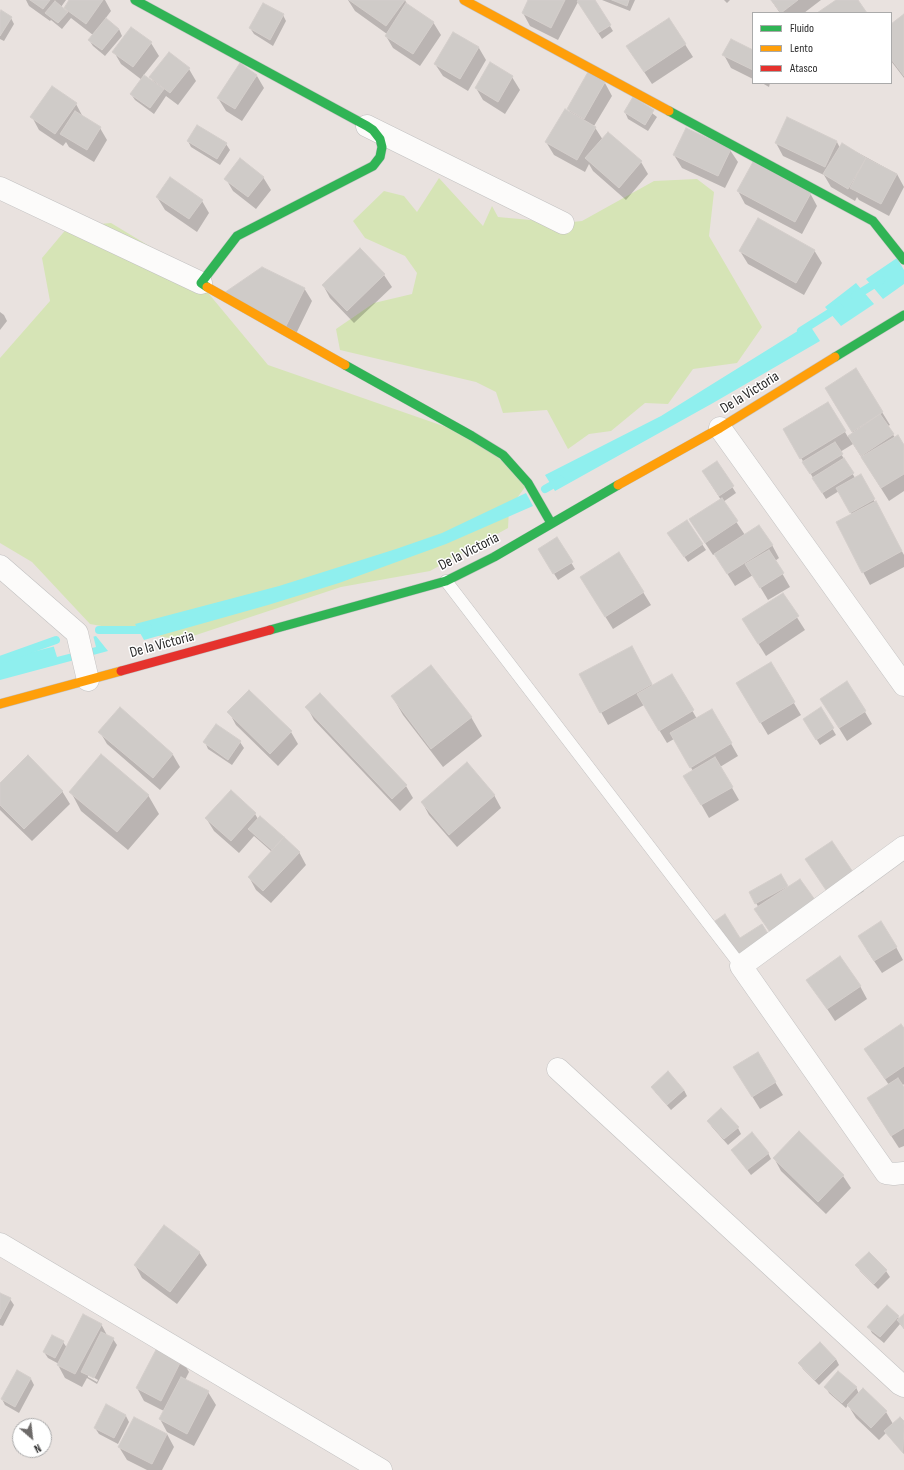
<!DOCTYPE html>
<style>
body{margin:0}
#map{position:relative;width:904px;height:1470px;overflow:hidden;background:#e9e2df;font-family:"Sofia Sans Condensed",sans-serif}
canvas{display:block}
.legend{position:absolute;left:752px;top:12px;width:140px;height:72px;box-sizing:border-box;background:#fff;border:1px solid #aaa;margin:0;padding:5px 7px;list-style:none;font-size:12px;color:#2a2a2a}
.legend li{display:flex;align-items:center;gap:8px;height:20px}
.legend b{width:20px;border:1px solid #aaa}
.north{position:absolute;left:12px;top:1418px;width:40px;height:40px;box-sizing:border-box;background:#fff;border:1px solid #aaa;border-radius:50%;rotate:152deg;font-size:11px;font-weight:700;line-height:16px;text-align:center;color:#2a2a2a}
.north::after{content:'';display:block;margin:auto;width:14px;height:18px;background:#6d6a69;clip-path:polygon(50% 0,100% 100%,50% 72%,0 100%)}
</style>
<div id="map">
<canvas width="904" height="1470"></canvas>
<ul class="legend">
<li><b style="height:5px;background:#30b455"></b>Fluido</li>
<li><b style="height:5px;background:#ff9f0a"></b>Lento</li>
<li><b style="height:5px;background:#e5322d"></b>Atasco</li>
</ul>
<div class="north">N</div>
</div>
<script>
const ctx = document.querySelector('canvas').getContext('2d');
ctx.lineJoin = 'round';
function paint(path, color) { ctx.fillStyle = color; ctx.fill(path, 'evenodd'); }
const shape = rows => new Path2D(rows.map(r => 'M' + r).join(''));
function trace(path, color, width, dash) { ctx.strokeStyle = color; ctx.lineWidth = width; ctx.lineCap = dash ? 'butt' : 'round'; ctx.setLineDash(dash || []); ctx.stroke(path); }
function drawText(font, color, halo, rows, align = 'center') {
  ctx.font = font + ' "Sofia Sans Condensed",sans-serif'; ctx.lineWidth = 3; ctx.setLineDash([]); ctx.textBaseline = 'middle'; ctx.strokeStyle = halo; ctx.fillStyle = color; for (const [text, x, y, turn = 0] of rows) {
    ctx.save(); ctx.translate(x, y); ctx.rotate((+turn || 0) * Math.PI / 180); ctx.textAlign = isNaN(turn) ? turn : align; if (halo) ctx.strokeText(text, 0, 0); ctx.fillText(text, 0, 0); ctx.restore();
  }
}
const green = shape([
 [439,178,483,226,492,206,498,217,563,223,582,221,654,181,697,179,714,192,709,236,762,327,737,363,693,369,668,404,645,403,611,431,589,434,568,449,547,410,503,413,496,392,476,382,340,350,336,329,374,303,412,294,417,273,405,256,365,238,353,221,384,191,404,196,417,212],
 [111,223,189,270,268,365,472,436,528,483,509,509,508,528,430,571,341,587,181,640,90,624,32,562,0,543,0,358,50,301,42,258,68,227]
]);
const water = shape([
 [897,258,904,270,904,284,883,299,866,279],
 [856,283,874,304,841,326,825,307],
 [809,324,820,341,713,403,555,491,545,475,661,416],
 [526,493,533,506,446,544,339,583,268,605,144,640,135,624,279,586,396,549,442,533],
 [96,636,108,651,0,680,0,660]
]);
const pier = shape([
 [93,635,96,647,57,657,53,644]
]);
const shadow = shape([
 [26,0,66,0,61,7,68,13,65,8,70,0,105,0,111,11,105,19,119,29,122,36,105,56,93,46,89,40,93,35,71,18,62,29,51,20,50,21,29,6],
 [348,0,405,0,408,6,433,22,441,35,420,66,393,48,386,36,387,34,355,11],
 [529,0,594,0,613,31,602,39,578,2,558,40,530,26,523,13],
 [602,0,635,0,630,11],
 [724,0,730,0,727,3],
 [771,0,821,0,804,13,780,13],
 [0,14,11,18,14,24,4,41,0,39],
 [283,15,286,21,273,46,254,34,250,28],
 [904,16,904,78,891,61,891,25],
 [669,19,693,57,652,84,627,46],
 [454,33,479,48,486,60,468,91,443,76,435,64],
 [151,43,159,56,143,76,154,84,151,77,189,69,196,81,178,105,166,96,154,114,135,100,131,94,142,80,121,64,114,52],
 [753,51,753,79,731,68,724,55],
 [257,76,264,88,242,121,226,111,218,98],
 [512,77,520,90,505,114,483,100,476,88],
 [605,83,612,96,594,126,603,140,641,162,648,174,626,200,593,171,589,164,585,172,554,155,546,142,571,113,568,109],
 [762,83,770,83,769,87],
 [633,98,657,117,648,131,628,119,625,112],
 [76,104,83,117,100,128,107,140,94,162,69,147,66,142,63,146,39,130,32,117],
 [787,119,837,142,840,148,842,144,897,174,904,187,889,216,859,200,857,197,855,201,831,187,824,175,783,156,776,143],
 [188,141,226,144,230,150,220,165,191,147],
 [730,150,738,162,725,188,682,168,674,155],
 [263,177,271,190,256,209,233,191,226,179],
 [738,191,810,193,817,206,802,234,745,204],
 [157,197,202,201,209,213,197,232,165,210],
 [814,250,822,263,804,295,748,264,740,251],
 [384,275,392,287,354,323,330,298,323,285],
 [304,288,312,301,293,340,233,305],
 [0,312,4,315,7,321,0,330],
 [856,370,890,425,888,426,895,438,904,447,904,491,889,501,853,444,840,452,855,478,860,475,904,555,904,567,870,585,863,572,852,515,839,491,826,499,784,430,828,404,848,437,853,433,833,401],
 [717,463,736,493,723,502,745,535,772,545,779,558,775,561,790,587,768,600,753,575,735,586,715,554,713,555,690,520,721,500,707,478],
 [557,539,575,569,558,580,539,550],
 [672,539,702,544,706,550,688,562],
 [588,589,643,592,651,605,613,629],
 [782,594,805,630,766,656,751,632],
 [638,659,653,686,672,675,697,719,712,710,738,756,720,767,739,800,709,818,685,776,693,771,674,739,667,743,644,705,608,725,601,712],
 [770,663,801,715,768,735,737,683],
 [392,696,471,717,482,736,443,767,403,715],
 [821,699,865,712,872,724,847,741],
 [307,707,406,786,413,798,400,811,314,720],
 [120,709,173,755,180,767,160,790,107,744,100,732],
 [821,709,836,735,820,745,804,719],
 [229,712,291,732,298,744,278,766,236,725],
 [205,742,240,742,244,748,232,765,208,749],
 [0,785,62,791,70,804,32,841,0,810],
 [71,792,148,795,159,814,128,850,81,811],
 [231,792,255,814,258,819,260,817,299,852,306,865,271,903,256,890,249,877,272,852,254,836,239,853,214,831,206,818],
 [494,795,501,808,457,847,429,815,422,802],
 [781,875,788,888,780,947,756,910,759,908,750,893],
 [856,879,864,891,838,908],
 [896,947,903,960,882,973,866,949],
 [808,980,860,986,867,999,835,1021],
 [904,1030,904,1084,902,1086,904,1089,904,1146,899,1148,875,1111,889,1085,865,1050],
 [742,1080,775,1082,783,1095,760,1109],
 [652,1087,684,1090,687,1096,671,1110,656,1093],
 [708,1121,738,1128,741,1134,728,1145,712,1127],
 [799,1132,843,1176,851,1188,826,1214,781,1171,774,1158],
 [732,1150,768,1153,771,1159,751,1175],
 [199,1252,207,1265,177,1304,142,1278,135,1265],
 [869,1253,886,1271,890,1277,878,1289,860,1271,857,1265],
 [0,1294,10,1299,14,1305,3,1326,0,1325],
 [904,1316,904,1329,900,1324,884,1343,872,1333,869,1327,898,1317,900,1320],
 [101,1324,108,1337,113,1339,117,1345,97,1384,87,1378,82,1387,65,1378,58,1365,59,1364,48,1358,44,1352,63,1342,67,1348],
 [88,1374,98,1380,97,1382,88,1377],
 [836,1359,839,1365,819,1385,803,1369,799,1363],
 [182,1360,189,1372,185,1380,208,1392,216,1405,194,1446,167,1432,160,1419,164,1411,144,1401,137,1388],
 [17,1371,31,1379,34,1385,19,1413,5,1405,2,1399],
 [826,1387,856,1387,859,1394,863,1390,886,1412,893,1424,900,1418,904,1423,904,1454,886,1433,879,1440,856,1418,848,1405,846,1408,829,1393],
 [126,1416,129,1422,118,1444,99,1434,95,1428],
 [167,1434,174,1447,162,1470,147,1470,127,1460,119,1447]
]);
const stream = shape([
 [855,296,881,280],
 [801,331,839,307],
 [545,489,561,480],
 [99,630,142,630,148,628],
 [0,660,56,640]
]);
const building = shape([
 [30,0,50,0,43,9,30,0],
 [69,0,103,0,86,24,64,8,69,0],
 [349,0,405,0,386,26,349,0],
 [528,0,565,0,551,28,522,13,528,0],
 [579,0,595,0,611,25,598,33,577,1,579,0],
 [612,0,629,0,627,6,612,0],
 [771,0,798,0,781,13,771,0],
 [836,0,858,0,867,13,817,13,836,0],
 [55,1,68,12,58,23,45,13,55,1],
 [263,3,284,14,270,40,249,28,263,3],
 [406,3,434,22,413,54,385,36,406,3],
 [1,10,12,17,0,36,0,12,1,10],
 [904,14,904,76,891,59,891,24,904,14],
 [106,18,119,29,102,50,88,40,106,18],
 [669,18,686,44,644,72,626,46,669,18],
 [131,27,152,42,133,67,112,52,131,27],
 [453,32,479,47,460,79,434,64,453,32],
 [731,39,753,50,753,70,722,55,731,39],
 [169,52,190,68,170,93,149,77,169,52],
 [490,62,513,76,498,102,475,88,490,62],
 [240,63,257,75,235,109,217,98,240,63],
 [588,72,605,82,584,119,567,109,588,72],
 [144,75,164,89,150,108,130,94,144,75],
 [52,86,77,103,55,134,30,117,52,86],
 [633,97,654,110,645,125,624,112,633,97],
 [565,109,596,127,577,160,545,142,565,109],
 [75,111,101,127,87,150,60,134,75,111],
 [787,117,837,141,825,167,775,143,787,117],
 [197,125,227,143,217,159,187,141,197,125],
 [686,128,731,149,718,176,673,155,686,128],
 [608,132,642,161,619,188,585,158,608,132],
 [842,143,866,158,848,189,823,174,842,143],
 [240,158,264,177,248,197,224,179,240,158],
 [866,158,897,174,881,204,850,188,866,158],
 [753,162,811,193,795,222,737,191,753,162],
 [170,177,203,200,189,219,156,197,170,177],
 [758,218,815,250,796,283,739,251,758,218],
 [360,248,385,274,347,311,322,285,360,248],
 [262,267,305,288,285,328,224,293,262,267],
 [856,368,883,412,852,432,825,388,856,368],
 [828,402,846,431,800,459,783,429,828,402],
 [880,414,894,434,861,456,848,436,880,414],
 [898,435,904,445,904,474,881,488,861,457,898,435],
 [835,442,843,454,810,474,802,462,835,442],
 [844,458,854,473,822,493,812,478,844,458],
 [717,461,734,486,719,496,702,471,717,461],
 [861,474,875,499,850,513,836,488,861,474],
 [722,498,738,521,705,543,689,519,722,498],
 [876,501,902,551,862,573,836,522,876,501],
 [687,520,703,544,684,557,667,533,687,520],
 [759,525,773,545,727,574,714,554,759,525],
 [557,537,573,562,553,574,538,549,557,537],
 [769,550,784,573,760,588,745,564,769,550],
 [619,552,644,592,605,617,580,577,619,552],
 [783,593,799,616,758,644,742,619,783,593],
 [632,646,652,684,600,713,579,674,632,646],
 [771,662,795,702,760,723,736,683,771,662],
 [431,665,472,717,431,749,391,696,431,665],
 [672,674,694,710,659,731,637,694,672,674],
 [847,681,866,711,839,728,820,699,847,681],
 [249,690,292,731,270,754,227,712,249,690],
 [320,693,407,785,392,799,305,707,320,693],
 [120,707,173,754,153,778,98,732,120,707],
 [821,707,834,728,816,740,803,719,821,707],
 [712,709,732,743,690,768,670,733,712,709],
 [216,724,241,741,228,760,203,742,216,724],
 [101,754,149,795,117,832,69,792,101,754],
 [28,755,63,791,24,829,0,805,0,783,28,755],
 [715,757,733,787,701,805,683,776,715,757],
 [467,762,495,795,449,835,421,802,467,762],
 [231,790,256,813,231,841,205,818,231,790],
 [260,816,284,837,272,850,248,829,260,816],
 [284,837,300,852,263,891,248,877,284,837],
 [832,841,857,878,830,896,805,859,832,841],
 [781,874,788,886,755,904,749,892,781,874],
 [800,879,818,904,772,935,754,909,800,879],
 [725,914,740,938,762,924,770,937,738,957,715,921,725,914],
 [881,921,897,947,874,961,858,936,881,921],
 [840,956,861,986,827,1009,806,980,840,956],
 [901,1024,904,1028,904,1066,885,1079,864,1049,901,1024],
 [758,1052,776,1082,752,1097,733,1067,758,1052],
 [668,1071,684,1090,667,1105,651,1087,668,1071],
 [898,1078,904,1087,904,1128,891,1136,867,1098,898,1078],
 [721,1108,739,1127,724,1139,707,1121,721,1108],
 [799,1131,844,1175,818,1202,773,1158,799,1131],
 [752,1132,769,1153,747,1170,731,1150,752,1132],
 [164,1225,200,1252,170,1292,134,1265,164,1225],
 [869,1252,887,1270,874,1284,855,1265,869,1252],
 [0,1293,11,1298,0,1319,0,1293],
 [887,1305,899,1316,880,1337,867,1327,887,1305],
 [83,1314,102,1324,75,1374,57,1365,83,1314],
 [904,1314,904,1328,897,1320,904,1314],
 [101,1332,114,1338,94,1378,81,1372,101,1332],
 [52,1335,64,1341,55,1358,43,1352,52,1335],
 [820,1342,836,1359,815,1380,798,1363,820,1342],
 [158,1346,182,1359,161,1401,136,1388,158,1346],
 [17,1370,31,1378,15,1407,1,1399,17,1370],
 [838,1371,857,1387,842,1403,824,1387,838,1371],
 [181,1377,209,1391,187,1434,159,1419,181,1377],
 [863,1388,887,1411,871,1428,847,1405,863,1388],
 [106,1404,126,1415,114,1438,94,1428,106,1404],
 [134,1417,167,1434,152,1464,118,1447,134,1417],
 [900,1417,904,1421,903,1453,884,1431,900,1417]
]);
const lane = shape([
 [446,581,741,966]
]);
const street = shape([
 [367,126,563,223],
 [0,188,201,283],
 [720,428,904,685],
 [0,566,77,633,88,680],
 [904,847,741,966,886,1173,894,1174,904,1173],
 [558,1069,900,1384,904,1386],
 [0,1244,381,1470]
]);
const fast = shape([
 [135,0,367,126,373,130,380,139,382,147,380,157,373,166,237,236,201,283,207,287],
 [669,111,873,221,904,260],
 [835,357,904,315],
 [345,365,472,436,503,455,528,483,551,523],
 [270,630,446,581,494,557,618,485]
]);
const slow = shape([
 [464,0,669,111],
 [207,287,345,365],
 [618,485,720,428,835,357],
 [0,704,121,671]
]);
const jam = shape([
 [121,671,270,630]
]);
const streetNames = [
 ["De la Victoria",750,393,-32],
 ["De la Victoria",469,552,-27],
 ["De la Victoria",162,645,-15]
];
paint(green, '#d6e4b6');
paint(water, '#8fefee');
paint(pier, '#e9e2df');
paint(shadow, '#0003');
trace(stream, '#8fefee', 8);
paint(building, '#cfcbc8');
trace(building, '#d4cecb', 1);
trace(lane, '#c2c1c1', 13);
trace(street, '#c2c1c1', 23);
trace(fast, '#c2c1c1', 10);
trace(slow, '#c2c1c1', 10);
trace(jam, '#c2c1c1', 10);
trace(lane, '#fcfbfa', 12);
trace(street, '#fcfbfa', 22);
trace(fast, '#30b455', 9);
trace(slow, '#ff9f0a', 9);
trace(jam, '#e5322d', 9);
drawText('15px', '#2a2a2a', '#fff', streetNames);
</script>
